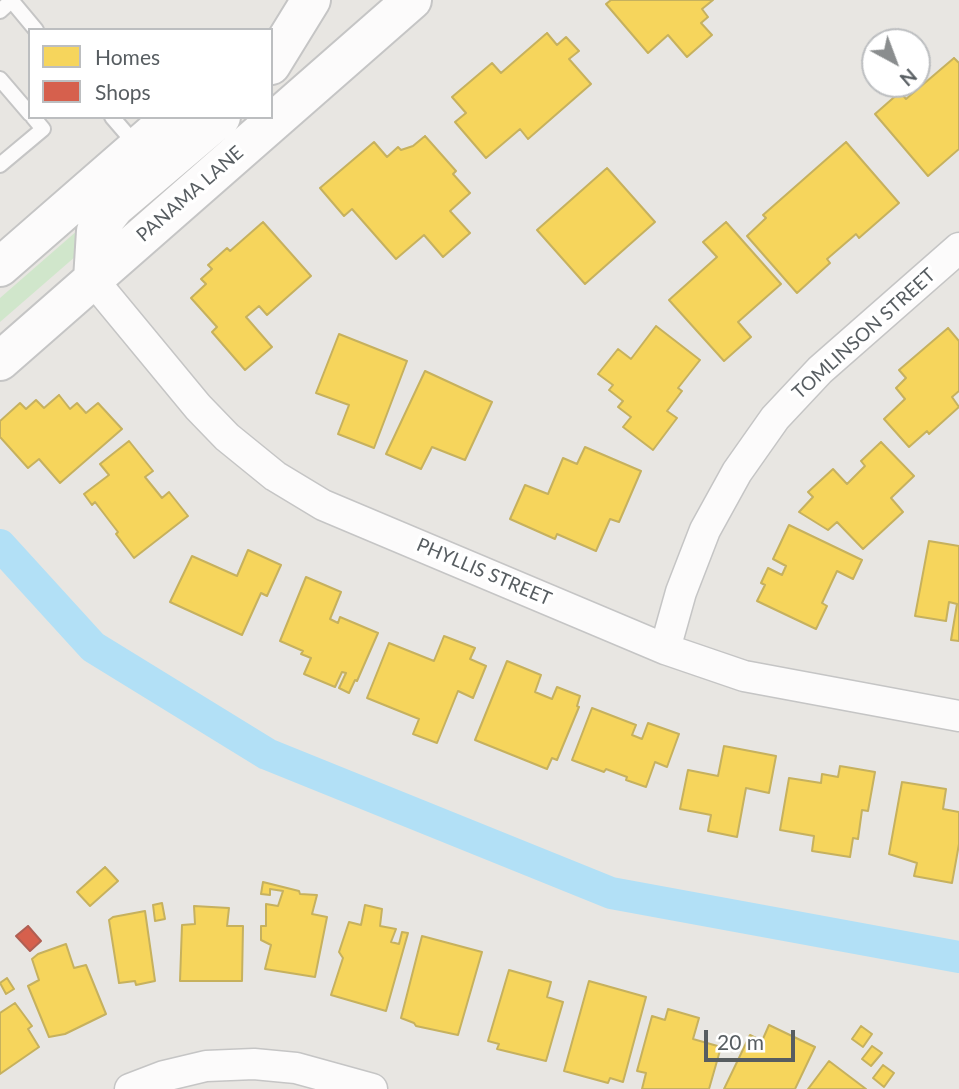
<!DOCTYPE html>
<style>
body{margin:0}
#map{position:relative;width:959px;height:1089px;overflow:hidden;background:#e8e6e2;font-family:Lato,sans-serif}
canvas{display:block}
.legend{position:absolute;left:28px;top:28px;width:245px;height:91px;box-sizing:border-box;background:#fff;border:2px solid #bcbec0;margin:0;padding:9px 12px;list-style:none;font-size:21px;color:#575d61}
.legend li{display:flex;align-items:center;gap:14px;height:35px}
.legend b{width:35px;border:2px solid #bcbec0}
.north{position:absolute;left:861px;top:28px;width:70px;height:70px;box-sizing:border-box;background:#fff;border:2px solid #bcbec0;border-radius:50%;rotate:139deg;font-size:19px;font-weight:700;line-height:28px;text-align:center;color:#575d61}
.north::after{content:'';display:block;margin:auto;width:24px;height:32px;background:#8a8d8e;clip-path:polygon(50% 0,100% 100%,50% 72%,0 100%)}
.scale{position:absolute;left:704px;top:1030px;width:91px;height:32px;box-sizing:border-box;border:4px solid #575d61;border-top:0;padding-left:9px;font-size:21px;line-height:24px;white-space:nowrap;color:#575d61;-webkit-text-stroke:5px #fff;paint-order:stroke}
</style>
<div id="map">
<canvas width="959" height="1089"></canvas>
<ul class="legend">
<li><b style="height:19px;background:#f6d55c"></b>Homes</li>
<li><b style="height:19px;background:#d6604d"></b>Shops</li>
</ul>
<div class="north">N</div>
<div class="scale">20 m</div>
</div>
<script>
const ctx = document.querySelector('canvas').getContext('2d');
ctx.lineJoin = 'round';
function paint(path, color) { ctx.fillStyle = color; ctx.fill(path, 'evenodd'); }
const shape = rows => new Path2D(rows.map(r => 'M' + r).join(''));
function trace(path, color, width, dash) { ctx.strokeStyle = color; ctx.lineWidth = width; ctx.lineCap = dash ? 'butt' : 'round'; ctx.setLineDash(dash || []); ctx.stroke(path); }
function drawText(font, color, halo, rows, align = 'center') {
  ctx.font = font + ' Lato,sans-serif'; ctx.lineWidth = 7; ctx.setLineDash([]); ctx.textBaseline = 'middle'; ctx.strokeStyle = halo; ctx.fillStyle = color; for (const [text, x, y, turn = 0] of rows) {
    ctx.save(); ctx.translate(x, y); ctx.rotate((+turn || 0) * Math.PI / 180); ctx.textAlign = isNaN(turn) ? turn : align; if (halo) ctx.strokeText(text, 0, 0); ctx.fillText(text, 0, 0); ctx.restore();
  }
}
const green = shape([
 [117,196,76,256,0,322,0,298]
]);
const homes = shape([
 [611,0,713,0,702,9,708,17,701,23,712,35,687,57,668,35,648,53,606,4,611,0],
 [547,33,557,45,566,37,579,51,569,59,591,84,528,139,520,129,486,158,455,122,466,113,452,97,492,63,501,73,547,33],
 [954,58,959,63,959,149,928,176,875,114,900,92,906,99,954,58],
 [425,136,456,171,453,174,470,193,450,211,470,233,443,257,424,235,396,259,352,209,344,216,320,188,374,142,387,157,398,147,401,150,413,146,425,136],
 [846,142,899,203,859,238,856,234,827,259,830,263,797,293,747,236,766,218,763,215,846,142],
 [607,168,655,222,585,284,537,230,607,168],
 [263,222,311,276,267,315,259,306,246,317,272,347,245,370,212,332,217,327,191,298,206,284,201,279,212,269,208,265,227,248,230,251,263,222],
 [726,222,781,284,738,322,751,337,724,361,669,300,717,257,703,242,726,222],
 [656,326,700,360,678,388,682,391,667,411,677,418,653,450,623,427,631,417,618,407,623,401,609,390,613,385,598,374,618,349,631,359,656,326],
 [948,328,959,341,959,391,952,397,959,407,929,434,927,431,909,447,884,419,905,399,896,388,906,378,899,370,948,328],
 [339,334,407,361,374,448,338,434,349,405,316,393,339,334],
 [425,371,492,402,465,460,432,447,421,469,386,454,425,371],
 [59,395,70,409,77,403,86,413,98,403,122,429,60,483,39,459,28,468,0,437,0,421,20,403,26,409,36,400,44,408,59,395],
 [129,441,153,471,145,477,162,498,169,492,188,516,134,558,116,534,118,532,95,502,92,505,84,494,109,475,100,464,129,441],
 [881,442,914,476,891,498,903,512,863,549,837,522,828,530,799,512,813,497,808,492,833,469,847,484,865,466,861,461,881,442],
 [585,447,641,471,619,522,610,519,596,551,557,534,555,539,510,519,525,485,548,494,563,458,577,464,585,447],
 [789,525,862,560,853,579,837,571,822,603,827,606,816,629,757,601,765,585,761,583,768,568,782,575,786,566,773,559,789,525],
 [929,541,959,546,959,641,951,640,957,604,949,602,946,621,915,616,929,541],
 [248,550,281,565,267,596,261,593,242,635,170,602,192,556,237,576,248,550],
 [306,577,341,592,330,619,338,623,340,617,378,633,357,681,355,680,349,693,339,688,346,673,342,672,335,687,304,674,311,658,301,654,303,651,280,641,306,577],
 [444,636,475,648,470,659,486,666,473,698,458,691,437,743,413,734,419,719,367,698,389,643,434,661,444,636],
 [507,661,541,675,535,692,552,699,557,687,580,696,577,706,579,707,557,760,552,758,547,769,475,740,507,661],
 [592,708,636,725,632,735,642,739,648,723,679,734,667,767,655,762,646,787,626,780,627,777,606,769,604,772,572,760,592,708],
 [724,746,776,756,769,793,746,788,737,837,708,831,711,815,680,809,688,770,718,776,724,746],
 [840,766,875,772,868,811,862,810,858,839,853,838,850,857,812,851,814,836,780,830,789,778,821,783,822,774,838,777,840,766],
 [902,782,946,789,943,809,959,812,959,844,952,883,914,876,917,863,889,854,902,782],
 [105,867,118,881,90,906,77,892,105,867],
 [263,882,299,891,300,894,317,895,312,914,327,917,315,977,265,969,271,945,261,940,261,926,266,926,266,904,278,906,283,891,270,889,270,895,261,894,263,882],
 [162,903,165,919,155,921,153,905,162,903],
 [365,905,382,909,380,926,396,929,391,942,399,944,402,932,408,933,386,1011,331,995,343,958,339,952,349,922,361,925,365,905],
 [194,906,229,908,227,926,243,926,242,981,180,981,182,925,195,924,194,906],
 [145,911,155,981,136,985,135,981,119,983,109,920,113,917,145,911],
 [422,936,482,952,458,1035,416,1026,414,1023,401,1018,422,936],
 [66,944,74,968,86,965,106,1014,65,1034,49,1037,28,986,39,980,32,959,38,954,66,944],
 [509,970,551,982,547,997,563,1002,546,1061,497,1049,499,1044,488,1041,509,970],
 [7,978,14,989,6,994,0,983,7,978],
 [589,981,646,997,623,1082,610,1078,608,1083,564,1071,589,981],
 [15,1003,32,1026,28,1029,39,1047,0,1074,0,1013,15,1003],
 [668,1009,699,1018,693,1039,721,1047,709,1089,642,1089,646,1073,637,1071,652,1016,665,1020,668,1009],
 [769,1025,815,1047,795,1089,724,1089,750,1035,762,1041,769,1025],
 [861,1026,872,1034,863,1047,852,1039,861,1026],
 [872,1046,882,1053,871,1066,862,1059,872,1046],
 [829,1061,866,1089,808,1089,829,1061],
 [883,1065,894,1073,884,1087,873,1078,883,1065]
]);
const shops = shape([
 [28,926,41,941,30,951,16,936,28,926]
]);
const canal = shape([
 [0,545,93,647,267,754,611,893,959,957]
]);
const lane = shape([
 [11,0,36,30],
 [0,11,11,1],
 [0,79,30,114],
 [112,117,137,146],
 [0,165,43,129,33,117]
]);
const street = shape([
 [93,280,198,407,227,437,275,476,323,505,665,649,744,676,959,716],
 [665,649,681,592,705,530,737,472,775,418,820,370,959,248],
 [130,1089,164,1076,206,1066,254,1064,296,1068,372,1089]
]);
const secondary = shape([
 [271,65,311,0],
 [0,267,172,117],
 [93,280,96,231,115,207,221,117],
 [0,361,412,0]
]);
const streetNames = [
 ["PANAMA LANE",190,194,-41],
 ["TOMLINSON STREET",864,334,-42],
 ["PHYLLIS STREET",484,572,23]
];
paint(green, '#d0e6cb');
paint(homes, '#f6d55c');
trace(homes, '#c6b15e', 2);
paint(shops, '#d6604d');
trace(shops, '#b05f53', 2);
trace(canal, '#b2e0f6', 32);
trace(lane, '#c5c5c5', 18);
trace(street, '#c5c5c5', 33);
trace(secondary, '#c5c5c5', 42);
trace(lane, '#fcfbfb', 14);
trace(street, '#fcfbfb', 30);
trace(secondary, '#fcfbfb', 38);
drawText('19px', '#575d61', '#fff', streetNames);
</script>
